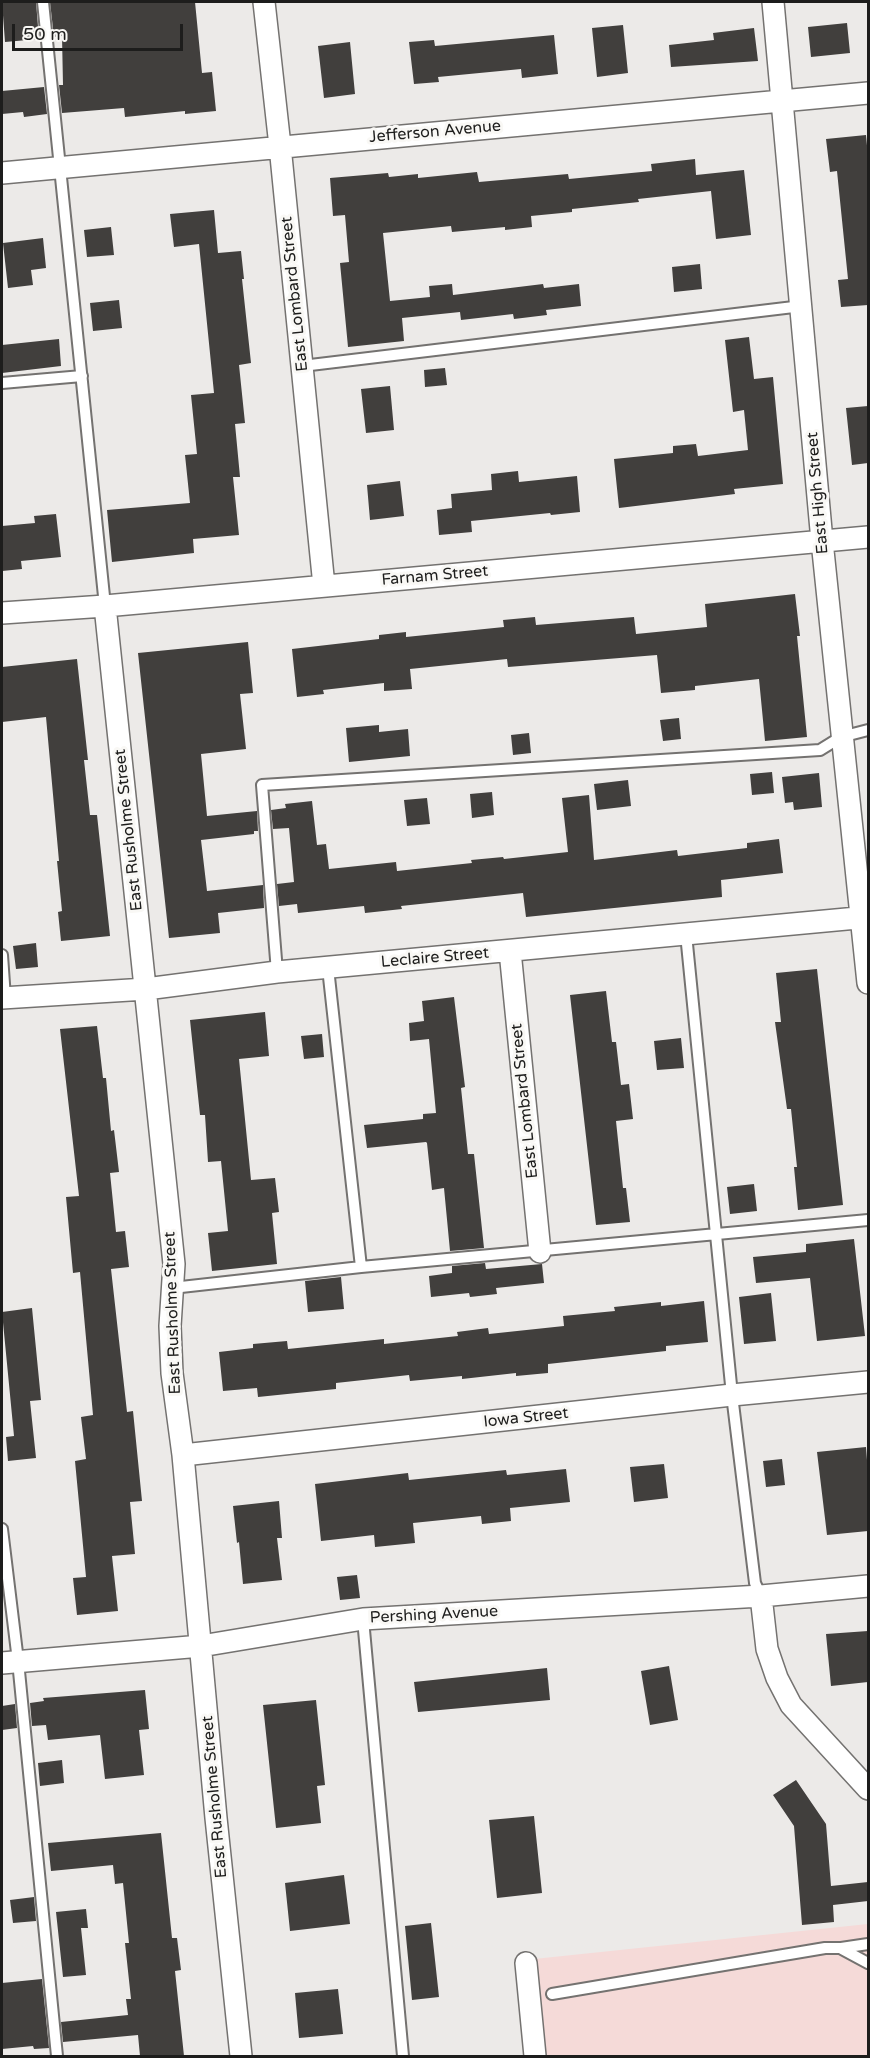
<!DOCTYPE html>
<style>
body{margin:0}
#map{position:relative;width:870px;height:2058px;overflow:hidden;background:#eceae8;font-family:"Varela Round",sans-serif}
canvas{display:block}
.frame{position:absolute;inset:0;border:3px solid #1d1d1c;pointer-events:none}
.scale{position:absolute;left:12px;top:24px;width:171px;height:27px;box-sizing:border-box;border:3px solid #1d1d1c;border-top:0;padding-left:8px;font-size:18px;line-height:21px;white-space:nowrap;color:#1d1d1c;-webkit-text-stroke:4px #f9f8f5;paint-order:stroke}
</style>
<div id="map">
<canvas width="870" height="2058"></canvas>
<div class="frame"></div>
<div class="scale">50 m</div>
</div>
<script>
const ctx = document.querySelector('canvas').getContext('2d');
ctx.lineJoin = 'round';
function paint(path, color) { ctx.fillStyle = color; ctx.fill(path, 'evenodd'); }
const shape = rows => new Path2D(rows.map(r => 'M' + r).join(''));
function trace(path, color, width, dash) { ctx.strokeStyle = color; ctx.lineWidth = width; ctx.lineCap = dash ? 'butt' : 'round'; ctx.setLineDash(dash || []); ctx.stroke(path); }
function drawText(font, color, halo, rows, align = 'center') {
  ctx.font = font + ' "Varela Round",sans-serif'; ctx.lineWidth = 6; ctx.setLineDash([]); ctx.textBaseline = 'middle'; ctx.strokeStyle = halo; ctx.fillStyle = color; for (const [text, x, y, turn = 0] of rows) {
    ctx.save(); ctx.translate(x, y); ctx.rotate((+turn || 0) * Math.PI / 180); ctx.textAlign = isNaN(turn) ? turn : align; if (halo) ctx.strokeText(text, 0, 0); ctx.fillText(text, 0, 0); ctx.restore();
  }
}
const commercial = shape([
 [868,1924,868,2056,544,2056,534,1959]
]);
const building = shape([
 [2,2,36,2,39,39,5,42],
 [50,2,195,2,202,73,212,72,216,111,185,114,185,111,125,117,124,108,62,113,59,85,63,85,62,36,54,37],
 [847,23,850,53,811,57,808,27],
 [623,25,628,73,597,77,592,28],
 [754,28,758,61,671,67,669,45,714,40,713,33],
 [554,35,558,74,522,78,521,69,438,77,439,82,414,84,409,42,434,40,435,46],
 [350,42,355,94,324,98,318,46],
 [44,87,47,114,24,117,23,112,2,114,2,91],
 [866,135,868,156,868,305,841,307,838,280,848,279,837,171,830,172,826,139],
 [695,159,696,175,744,170,751,235,716,239,711,191,638,199,639,202,572,209,572,212,531,216,532,227,505,230,505,227,452,232,451,226,383,233,390,301,430,297,429,286,452,284,453,295,543,284,544,288,579,284,581,306,546,310,547,315,514,319,513,314,461,320,460,312,402,318,404,341,348,347,340,263,349,262,345,215,333,216,330,178,388,173,389,177,418,174,418,178,477,172,479,182,568,174,569,179,652,171,651,164],
 [214,210,218,253,241,251,244,279,242,279,251,363,239,365,245,423,235,424,240,477,233,477,239,535,193,539,194,553,112,562,107,510,190,503,185,455,197,454,191,395,214,393,199,244,174,247,170,214],
 [111,227,114,255,87,257,84,230],
 [43,238,46,268,31,270,33,285,8,288,3,243],
 [700,264,702,289,674,292,672,267],
 [119,300,122,328,93,331,90,303],
 [749,337,754,379,773,377,783,484,734,489,735,494,619,508,614,459,673,453,673,446,696,444,698,456,748,450,744,410,733,412,725,340],
 [59,339,61,366,2,373,2,345],
 [445,368,447,385,425,387,424,370],
 [390,386,394,430,366,433,361,389],
 [868,406,868,463,852,465,846,408],
 [518,471,519,482,577,476,580,512,551,515,550,513,471,521,472,532,439,535,437,510,452,508,451,494,492,490,491,474],
 [400,481,404,516,370,520,367,485],
 [56,514,61,557,21,561,22,569,2,571,2,526,35,523,34,516],
 [795,594,800,636,797,636,807,737,765,741,759,679,695,686,695,690,661,693,657,655,508,667,507,659,410,669,412,689,384,691,384,683,323,690,324,694,297,697,292,649,379,639,379,635,406,632,406,637,504,627,503,620,535,617,536,625,634,617,636,634,707,627,705,604],
 [248,642,253,693,240,694,246,749,201,754,207,816,257,811,258,831,254,831,254,834,201,840,207,891,263,885,264,908,218,913,220,933,169,938,138,653],
 [77,659,88,760,84,760,90,815,97,815,110,936,61,941,58,912,62,911,57,861,59,861,46,717,2,722,2,667],
 [679,718,681,739,663,741,660,720],
 [379,725,379,732,408,729,410,756,349,762,346,728],
 [529,733,531,753,513,755,511,735],
 [772,772,774,793,752,795,750,774],
 [819,773,822,807,794,810,793,802,785,803,782,777],
 [628,780,631,806,597,810,594,784],
 [492,792,494,815,472,818,470,794],
 [589,795,594,860,677,850,678,856,747,848,747,843,779,839,783,873,721,880,722,897,526,917,523,893,401,906,402,909,365,913,364,906,298,913,297,904,279,906,277,884,294,882,289,828,273,829,271,810,286,808,285,804,312,801,317,845,326,844,329,869,396,862,397,871,472,863,471,860,503,857,504,859,568,852,562,798],
 [427,798,430,824,407,826,404,800],
 [36,943,38,967,16,969,13,946],
 [817,969,843,1205,798,1210,794,1167,797,1167,791,1109,787,1109,775,1022,781,1022,776,973],
 [606,991,612,1042,616,1042,621,1085,629,1084,633,1119,616,1121,623,1188,626,1188,630,1222,596,1225,570,995],
 [454,997,465,1087,461,1088,468,1154,474,1154,484,1248,450,1251,444,1188,432,1190,427,1143,426,1142,367,1148,364,1125,423,1119,423,1114,436,1113,429,1039,410,1041,409,1023,424,1021,422,1001],
 [265,1012,269,1056,239,1059,251,1180,275,1178,279,1212,272,1213,277,1264,212,1271,208,1233,228,1231,221,1161,208,1162,205,1115,200,1115,190,1020],
 [97,1026,103,1078,106,1078,111,1131,114,1130,119,1172,110,1173,116,1232,125,1231,129,1267,111,1269,127,1412,133,1411,142,1501,130,1502,135,1554,112,1556,118,1611,77,1615,73,1578,86,1577,75,1461,86,1459,81,1417,93,1415,80,1272,73,1273,66,1197,79,1196,60,1029],
 [322,1034,324,1057,304,1059,301,1036],
 [681,1038,684,1068,657,1070,654,1041],
 [754,1184,757,1211,730,1214,727,1187],
 [854,1239,865,1336,817,1341,810,1278,756,1283,753,1257,806,1252,806,1244],
 [485,1263,486,1269,542,1264,544,1283,496,1288,497,1294,470,1297,469,1293,431,1297,429,1276,452,1273,452,1266],
 [341,1277,344,1309,308,1312,305,1281],
 [771,1293,776,1341,744,1344,739,1297],
 [704,1301,708,1342,666,1346,666,1351,548,1364,548,1373,516,1376,516,1373,462,1379,462,1376,410,1381,409,1375,336,1383,336,1389,258,1397,257,1388,223,1391,219,1352,253,1348,253,1344,287,1341,288,1349,384,1339,384,1344,458,1336,457,1332,488,1328,489,1334,564,1326,563,1316,615,1311,614,1307,661,1302,661,1306],
 [32,1308,41,1400,30,1401,36,1458,8,1461,6,1437,14,1436,2,1312],
 [866,1447,868,1473,868,1531,827,1535,817,1452],
 [782,1459,785,1485,766,1487,763,1461],
 [664,1464,668,1498,634,1502,630,1467],
 [566,1469,570,1502,510,1508,511,1521,482,1524,481,1516,413,1523,415,1543,375,1547,374,1535,321,1541,315,1484,408,1473,409,1480,506,1470,507,1475],
 [279,1501,282,1538,277,1538,282,1580,243,1584,239,1542,237,1543,233,1506],
 [357,1575,360,1598,340,1600,337,1577],
 [868,1631,868,1682,831,1686,826,1634],
 [669,1666,678,1720,650,1725,641,1671],
 [547,1668,550,1700,418,1712,414,1682],
 [145,1690,149,1729,139,1730,144,1775,105,1779,100,1735,48,1740,46,1725,32,1726,30,1703,44,1701,43,1698],
 [316,1700,325,1785,317,1786,321,1823,276,1828,263,1705],
 [15,1704,17,1728,2,1730,2,1706],
 [62,1760,64,1783,40,1786,38,1763],
 [796,1780,826,1824,831,1886,868,1882,868,1901,833,1905,834,1922,802,1925,794,1826,773,1795],
 [534,1816,542,1893,497,1898,489,1820],
 [161,1833,172,1938,177,1938,181,1970,175,1971,184,2056,140,2056,138,2035,63,2042,61,2022,128,2015,126,1999,131,1999,125,1943,129,1943,123,1883,115,1884,113,1865,51,1871,48,1843],
 [344,1875,350,1924,290,1931,285,1883],
 [34,1897,36,1921,13,1923,10,1900],
 [86,1909,88,1928,81,1928,86,1975,63,1977,56,1912],
 [431,1923,439,1997,412,2000,405,1926],
 [42,1979,49,2048,34,2049,33,2046,2,2049,2,1983],
 [338,1989,343,2034,299,2038,295,1993]
]);
const lane = shape([
 [43,2,105,606],
 [302,366,802,306],
 [2,383,82,376],
 [686,934,732,1395,755,1583,761,1596],
 [2,955,5,998],
 [328,968,361,1267],
 [277,972,262,785,820,750,841,737,868,730],
 [172,1288,361,1267,868,1220],
 [2,1529,18,1661,57,2056],
 [363,1619,403,2056],
 [842,1949,868,1963],
 [552,1994,825,1948,841,1948,868,1944]
]);
const street = shape([
 [264,2,280,146,324,586],
 [773,2,822,541,868,983],
 [2,173,868,93],
 [105,606,174,1264,170,1326,172,1373,183,1455,216,1818,241,2056],
 [2,613,105,606,868,537],
 [510,951,540,1252],
 [2,998,146,989,277,972,868,917],
 [183,1455,732,1395,868,1382],
 [761,1596,767,1649,777,1678,791,1705,868,1789],
 [2,1663,201,1646,363,1619,761,1596,868,1586],
 [526,1963,535,2056]
]);
const streetNames = [
 ["Jefferson Avenue",435,132,-5],
 ["East Lombard Street",295,294,-96],
 ["East High Street",818,493,-95],
 ["Farnam Street",435,576,-5],
 ["East Rusholme Street",129,830,-96],
 ["Leclaire Street",435,958,-5],
 ["East Lombard Street",525,1101,-96],
 ["East Rusholme Street",173,1313,-92],
 ["Iowa Street",526,1418,-6],
 ["Pershing Avenue",434,1615,-3],
 ["East Rusholme Street",215,1797,-95]
];
paint(commercial, '#f5dad8');
paint(building, '#413f3d');
trace(lane, '#747270', 14);
trace(street, '#747270', 24);
trace(lane, '#fff', 10);
trace(street, '#fff', 21);
drawText('16px', '#1d1d1c', '#f9f8f5', streetNames);
</script>
